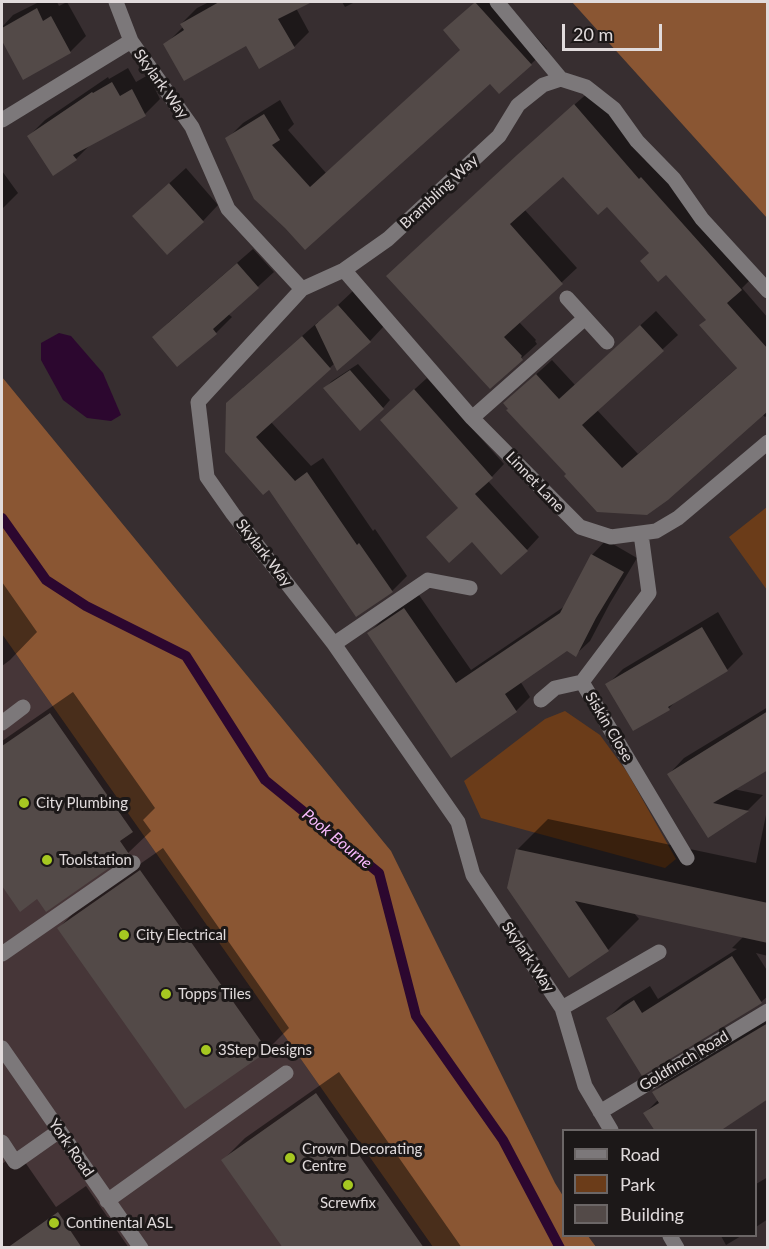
<!DOCTYPE html>
<style>
body{margin:0}
#map{position:relative;width:769px;height:1249px;overflow:hidden;background:#372e30;font-family:Lato,sans-serif}
canvas{display:block}
.frame{position:absolute;inset:0;border:3px solid #e1dbdc;pointer-events:none}
.legend{position:absolute;left:562px;top:1129px;width:195px;height:108px;box-sizing:border-box;background:#1c1818;border:2px solid #6b6666;margin:0;padding:8px 10px;list-style:none;font-size:18px;color:#e1dbdc}
.legend li{display:flex;align-items:center;gap:12px;height:30px}
.legend b{width:30px;border:2px solid #6b6666}
.scale{position:absolute;left:562px;top:24px;width:100px;height:27px;box-sizing:border-box;border:3px solid #e1dbdc;border-top:0;padding-left:8px;font-size:18px;line-height:21px;white-space:nowrap;color:#e1dbdc;-webkit-text-stroke:4px #1c1818;paint-order:stroke}
</style>
<div id="map">
<canvas width="769" height="1249"></canvas>
<div class="frame"></div>
<ul class="legend">
<li><b style="height:8px;background:#7c787a"></b>Road</li>
<li><b style="height:16px;background:#6b3c19"></b>Park</li>
<li><b style="height:16px;background:#534a48"></b>Building</li>
</ul>
<div class="scale">20 m</div>
</div>
<script>
const ctx = document.querySelector('canvas').getContext('2d');
ctx.lineJoin = 'round';
function paint(path, color) { ctx.fillStyle = color; ctx.fill(path, 'evenodd'); }
const shape = rows => new Path2D(rows.map(r => 'M' + r).join(''));
function trace(path, color, width, dash) { ctx.strokeStyle = color; ctx.lineWidth = width; ctx.lineCap = dash ? 'butt' : 'round'; ctx.setLineDash(dash || []); ctx.stroke(path); }
function drawText(font, color, halo, rows, align = 'center') {
  ctx.font = font + ' Lato,sans-serif'; ctx.lineWidth = 6; ctx.setLineDash([]); ctx.textBaseline = 'middle'; ctx.strokeStyle = halo; ctx.fillStyle = color; for (const [text, x, y, turn = 0] of rows) {
    ctx.save(); ctx.translate(x, y); ctx.rotate((+turn || 0) * Math.PI / 180); ctx.textAlign = isNaN(turn) ? turn : align; if (halo) ctx.strokeText(text, 0, 0); ctx.fillText(text, 0, 0); ctx.restore();
  }
}
const built = shape([
 [2,634,433,1247,2,1247]
]);
const green = shape([
 [767,507,767,590,729,537],
 [565,711,600,735,627,772,676,859,665,868,481,818,464,781,545,719]
]);
const forest = shape([
 [572,2,767,2,767,218],
 [2,377,391,851,555,1183,563,1196,564,1236,588,1236,596,1247,433,1247,2,634]
]);
const water = shape([
 [59,333,71,336,103,373,121,415,111,421,87,418,63,400,41,360,41,343]
]);
const shadow = shape([
 [39,2,57,2,59,6,67,2,86,36,70,52,23,78,2,38,2,27,13,15],
 [209,2,309,2,296,8,309,32,294,47,247,44,165,45,183,27,181,24,197,8],
 [342,2,355,2,345,7],
 [475,2,505,2,547,49,531,64,490,82,305,248,227,139,243,123,280,100,294,124,288,130,326,173,461,50,445,30],
 [128,68,136,82,148,75,160,99,145,114,91,144,76,159,29,136,45,120,108,77,109,79],
 [590,91,756,274,742,288,768,318,768,415,765,417,762,414,667,498,568,474,520,389,552,360,575,385,656,311,678,335,597,410,638,454,738,367,707,319,608,205,563,175,524,209,577,268,519,322,536,340,535,341,537,344,490,387,403,261,534,140],
 [186,168,218,205,203,221,150,201],
 [2,171,18,193,2,209],
 [253,249,274,272,228,314,232,317,216,333,177,365,154,337,169,322],
 [354,290,385,325,370,341,335,363,271,422,311,466,323,458,373,531,375,529,407,576,392,591,269,488,264,493,243,388,318,322,319,323],
 [358,364,390,400,383,408,325,388,332,381],
 [427,378,504,464,488,481,539,537,527,550,459,508,394,408],
 [606,540,637,558,610,603,590,641,575,655,567,649,520,681,530,697,516,711,451,756,369,633,383,619,419,595,471,670,565,606,592,555],
 [2,582,37,632,10,660,2,666],
 [718,612,743,654,727,670,676,701,669,708,607,685,623,669],
 [73,692,155,808,143,820,151,831,128,853,37,897,20,910,2,883,2,741],
 [768,707,768,768,733,789,763,795,748,810,708,836,669,774,684,758],
 [768,814,768,956,756,953,768,972,768,996,761,1002,607,1019,623,1003,650,986,658,999,737,949,732,948,743,937,634,913,639,919,608,950,570,976,517,850,548,819,756,863,766,815],
 [163,848,289,1028,267,1050,59,928,81,905],
 [768,1018,768,1099,645,1113,658,1100,654,1092,669,1077],
 [339,1072,462,1248,284,1248,223,1160,245,1138],
 [18,1152,56,1207,86,1186,129,1248,2,1248,2,1164],
 [768,1177,768,1219,756,1227,756,1184],
 [721,1236,741,1236,726,1245]
]);
const stream = shape([
 [2,518,46,580,86,606,186,656,265,780,379,873,416,1016,503,1140,560,1248]
]);
const building = shape([
 [219,2,312,2,278,19,295,48,259,69,246,46,184,81,163,44,184,30,180,24],
 [475,2,532,65,499,94,490,84,305,250,285,228,254,199,225,138,264,114,280,140,272,145,310,187,460,50,443,30],
 [37,8,43,21,51,16,71,53,23,80,2,41,2,28],
 [112,82,120,96,132,89,146,116,73,155,77,160,53,176,27,136,92,92,93,93],
 [574,104,639,179,641,177,742,290,727,303,768,349,768,411,668,500,647,515,597,512,564,476,566,474,506,410,508,409,503,403,536,374,559,399,640,325,664,351,582,425,622,468,737,368,699,325,706,320,666,275,658,282,640,261,649,253,607,207,598,215,563,177,510,224,563,284,504,337,522,356,521,357,523,360,490,389,386,276,517,155],
 [169,183,204,222,167,255,132,216],
 [237,263,259,288,213,329,217,334,177,367,152,337],
 [338,305,371,342,337,371,315,325],
 [302,336,331,369,256,437,295,481,307,472,357,545,359,543,393,592,356,617,269,490,263,495,225,452,226,403],
 [350,370,384,409,360,431,323,388],
 [414,389,493,478,475,494,528,551,501,575,472,542,449,563,426,537,458,508,380,420],
 [591,554,624,572,596,618,576,657,567,651,505,694,517,712,451,758,367,633,404,608,456,683,560,613],
 [702,627,728,671,668,707,670,710,633,731,605,684],
 [768,711,768,770,713,803,749,811,708,838,667,774],
 [50,713,133,832,120,841,129,854,46,912,37,899,20,912,2,886,2,746],
 [516,849,768,903,768,943,575,901,609,951,569,978,507,888],
 [140,870,268,1051,185,1109,57,928],
 [732,956,762,1003,642,1076,606,1018,634,1000,642,1013],
 [768,1023,768,1099,720,1131,655,1131,643,1113,659,1103,652,1092],
 [316,1093,359,1155,424,1248,283,1248,221,1160],
 [58,1212,82,1248,7,1248]
]);
const minor = shape([
 [116,2,131,41,192,127,228,209,302,289,198,402,207,477,233,514,334,644,458,822,473,875,562,1008,585,1086,611,1130],
 [497,2,561,79],
 [2,120,131,41],
 [344,270,472,418,580,527,611,537,656,531,678,518,768,442],
 [302,289,344,270,388,239,499,136,518,105,543,85,561,79,586,87,614,109,637,141,674,179,702,219,768,291],
 [567,298,607,342],
 [472,418,584,319],
 [641,534,649,593,582,682,687,858],
 [334,644,428,580,470,588],
 [541,700,555,688,582,682],
 [2,723,23,707],
 [2,954,133,863],
 [562,1008,659,952],
 [2,1048,141,1248],
 [600,1112,768,1011],
 [2,1142,15,1162,59,1131],
 [107,1201,286,1073],
 [670,1236,677,1248]
]);
const markers = [
 [24,803,6,"#a6c821"],
 [47,860,6,"#a6c821"],
 [124,935,6,"#a6c821"],
 [166,994,6,"#a6c821"],
 [206,1050,6,"#a6c821"],
 [290,1158,6,"#a6c821"],
 [348,1185,6,"#a6c821"],
 [54,1223,6,"#a6c821"]
];
const streetNames = [
 ["Skylark Way",161,84,54],
 ["Brambling Way",439,192,-43],
 ["Linnet Lane",535,482,46],
 ["Skylark Way",264,553,52],
 ["Siskin Close",609,727,59],
 ["Skylark Way",528,957,56],
 ["Goldfinch Road",684,1061,-31],
 ["York Road",71,1148,55]
];
const poiNames = [
 ["City Plumbing",36,803],
 ["Toolstation",59,860],
 ["City Electrical",136,935],
 ["Topps Tiles",178,994],
 ["3Step Designs",218,1050],
 ["Crown Decorating",302,1149],
 ["Centre",302,1166],
 ["Screwfix",348,1203,"center"],
 ["Continental ASL",66,1223]
];
const waterNames = [
 ["Pook Bourne",337,839,39]
];
paint(built, '#463638');
paint(green, '#6b3c19');
paint(forest, '#8a5633');
paint(water, '#2c072f');
paint(shadow, '#0007');
trace(stream, '#2c072f', 10);
paint(building, '#534a48');
trace(minor, '#7c787a', 15);
for (const [x, y, r, color] of markers) { const dot = new Path2D(); dot.arc(x, y, r, 0, 2 * Math.PI); ctx.fillStyle = color; ctx.fill(dot); trace(dot, '#1c1818', 2); }
drawText('15px', '#e1dbdc', '#1c1818', streetNames);
drawText('15px', '#e1dbdc', '#1c1818', poiNames, 'left');
drawText('italic 16px', '#f9bafe', '#1c1818', waterNames);
</script>
